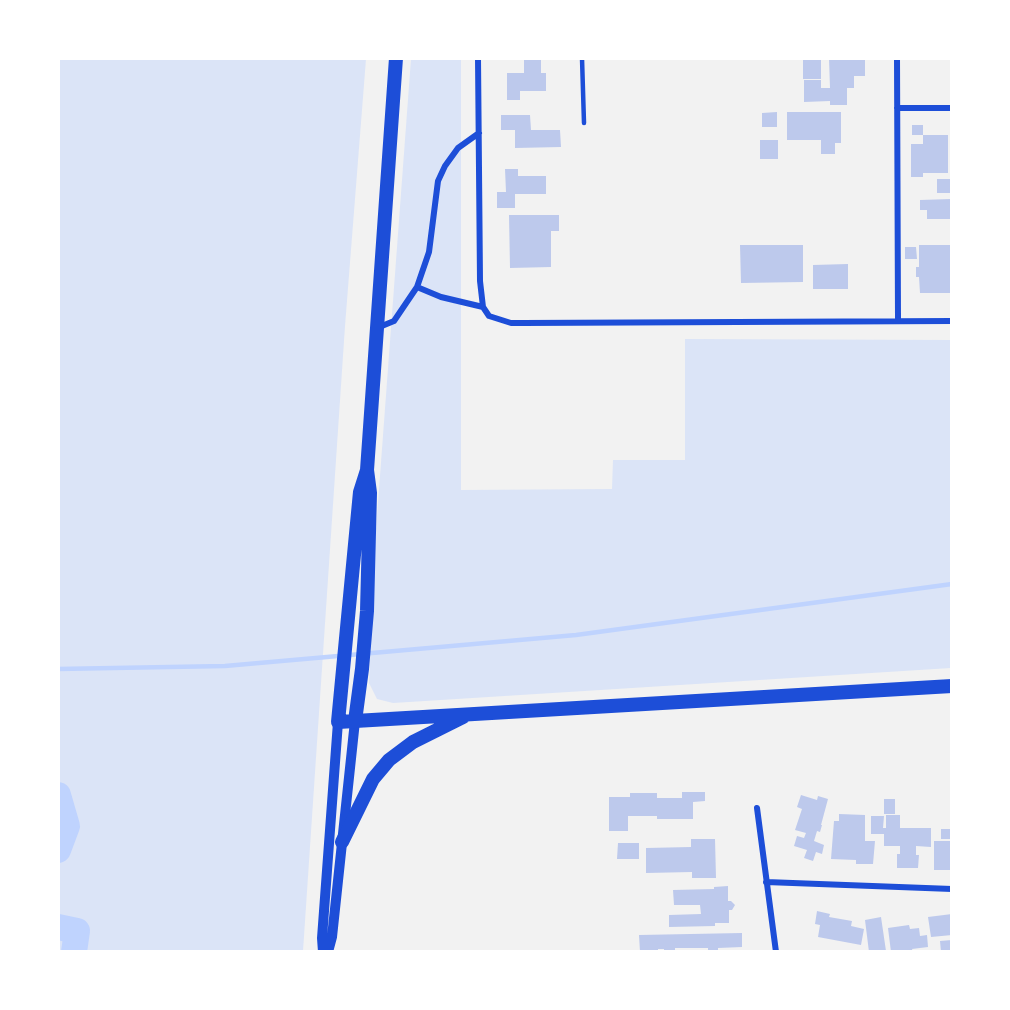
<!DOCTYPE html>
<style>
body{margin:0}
#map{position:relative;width:1010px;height:1010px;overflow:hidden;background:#f2f2f2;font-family:Karla,sans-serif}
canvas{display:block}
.frame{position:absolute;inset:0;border:60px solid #fff;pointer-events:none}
</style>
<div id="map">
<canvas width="1010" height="1010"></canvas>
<div class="frame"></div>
</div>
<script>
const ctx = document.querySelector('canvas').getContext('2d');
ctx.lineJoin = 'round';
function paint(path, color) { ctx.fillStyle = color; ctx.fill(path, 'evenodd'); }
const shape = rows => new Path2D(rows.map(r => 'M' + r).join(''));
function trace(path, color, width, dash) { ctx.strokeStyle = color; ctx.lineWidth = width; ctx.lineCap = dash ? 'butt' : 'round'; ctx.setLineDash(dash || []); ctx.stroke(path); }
const green = shape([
 [58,59,366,59,345,326,303,951,59,951],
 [411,59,461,59,461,490,612,489,613,460,685,460,685,339,951,340,951,668,393,703,377,699,369,683,375,543]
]);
const stream = shape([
 [58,669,225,666,576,635,952,584]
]);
const river = shape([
 [58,795,67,826,58,850],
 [58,927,77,931,74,952]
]);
const building = shape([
 [524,58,541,58,541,73,546,73,546,91,520,91,520,100,507,100,507,73,524,73],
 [803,58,821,58,821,79,803,79],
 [829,58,865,58,865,76,854,76,854,88,847,88,847,105,830,105,830,101,804,102,804,80,821,80,821,88,830,88],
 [777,112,777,127,762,127,762,113],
 [787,112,841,112,841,143,835,143,835,154,821,154,821,140,787,140],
 [501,115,530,115,531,130,560,130,561,147,515,148,515,130,501,130],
 [912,125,923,125,923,135,912,135],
 [923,135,948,135,948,173,923,173,923,177,911,177,911,144,923,144],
 [760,140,778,140,778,159,760,159],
 [505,169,518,169,518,176,546,176,546,194,515,194,515,208,497,208,497,192,506,192],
 [937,179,952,179,952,193,937,193],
 [951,199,951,219,927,219,927,210,920,210,920,200],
 [509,215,559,215,559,231,551,231,551,267,510,268],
 [740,245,803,245,803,282,741,283],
 [919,245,952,245,952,293,920,293,919,277,916,277,916,267,919,267],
 [905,247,916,247,917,259,905,259],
 [848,264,848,289,813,289,813,265],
 [682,792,705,792,705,801,693,802,693,819,657,819,657,816,628,816,628,831,609,831,609,797,630,797,630,793,657,793,657,798,682,798],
 [801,795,817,800,818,796,828,799,821,825,822,825,820,832,817,831,814,841,824,845,822,854,816,852,813,861,804,858,807,850,794,846,797,836,804,838,806,833,795,830,802,809,797,807],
 [884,799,895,799,895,814,884,814],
 [839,814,865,815,865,841,875,841,873,864,856,864,856,860,831,859,834,821,839,821],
 [886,815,900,815,900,828,931,828,931,847,916,846,916,855,919,855,918,868,897,868,897,854,900,854,900,846,884,846,884,834,871,834,871,816,884,816,883,828,886,828],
 [941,829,950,829,950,839,941,839],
 [691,839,715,839,716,878,692,878,692,872,646,873,646,848,691,847],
 [934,841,951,841,952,870,934,870],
 [618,843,639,843,639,859,617,859],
 [728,886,728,901,731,901,735,905,732,910,729,910,729,923,715,923,715,926,669,927,669,915,701,914,700,905,674,905,673,890,714,889,714,887],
 [817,911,830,914,829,917,852,921,851,926,864,929,861,945,818,937,820,925,815,924],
 [952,914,952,935,931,937,928,917],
 [881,917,886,951,869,952,865,920],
 [909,925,910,929,919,928,920,936,927,935,928,947,912,949,913,952,891,952,888,928],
 [742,933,742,947,718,948,718,952,708,952,708,948,675,948,675,951,666,952,664,952,664,949,658,949,658,952,640,952,639,935],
 [952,940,952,952,941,952,940,941]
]);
const service = shape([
 [582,58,584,123]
]);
const minor = shape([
 [478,58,480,281,483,307,489,316,511,323,523,323,952,321],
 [897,58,898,320],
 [897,108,952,108],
 [417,287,441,297,483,307],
 [377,328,394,321,417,287,429,252,438,181,445,166,458,148,479,133],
 [757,808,776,952],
 [766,882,952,889]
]);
const tertiary = shape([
 [323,952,322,938,338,722],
 [328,952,332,937,355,721]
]);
const primary = shape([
 [367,470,360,492,338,722,952,686],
 [355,721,362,669,367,611,370,493,367,470,396,58],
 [342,842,373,779,389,760,413,742,463,717]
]);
paint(green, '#dbe4f7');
trace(stream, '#bfd3fe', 4.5);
trace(river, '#bfd3fe', 26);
paint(building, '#bdc9ec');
trace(service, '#1d4ed8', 4.5);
trace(minor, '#1d4ed8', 6);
trace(tertiary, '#1d4ed8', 10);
trace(primary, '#1d4ed8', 14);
</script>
